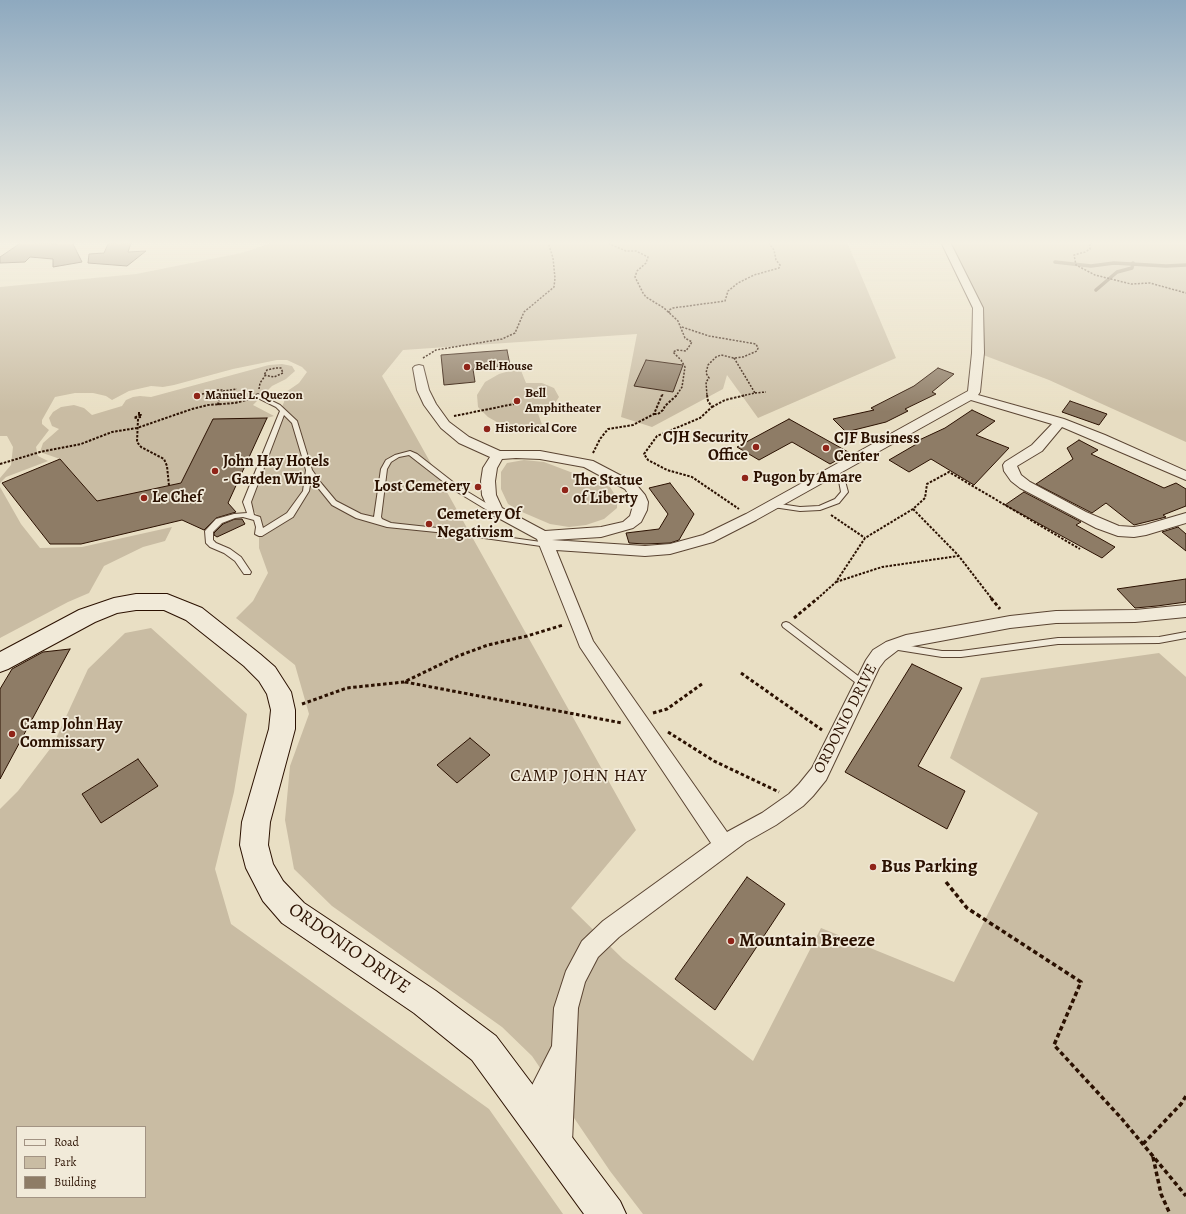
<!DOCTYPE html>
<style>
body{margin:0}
#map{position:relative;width:1186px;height:1214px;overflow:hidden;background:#e9dfc4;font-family:Alegreya,serif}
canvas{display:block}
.legend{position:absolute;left:16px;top:1126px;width:130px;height:72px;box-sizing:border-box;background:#f1ead9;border:1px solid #a29383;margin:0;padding:5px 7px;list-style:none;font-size:12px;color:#2b1101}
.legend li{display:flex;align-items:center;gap:8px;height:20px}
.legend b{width:20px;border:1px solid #a29383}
</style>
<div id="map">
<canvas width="1186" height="1214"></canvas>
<ul class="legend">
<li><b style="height:5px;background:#f1ead9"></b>Road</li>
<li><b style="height:11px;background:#c9bca3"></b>Park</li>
<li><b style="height:11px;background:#8e7c66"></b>Building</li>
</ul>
</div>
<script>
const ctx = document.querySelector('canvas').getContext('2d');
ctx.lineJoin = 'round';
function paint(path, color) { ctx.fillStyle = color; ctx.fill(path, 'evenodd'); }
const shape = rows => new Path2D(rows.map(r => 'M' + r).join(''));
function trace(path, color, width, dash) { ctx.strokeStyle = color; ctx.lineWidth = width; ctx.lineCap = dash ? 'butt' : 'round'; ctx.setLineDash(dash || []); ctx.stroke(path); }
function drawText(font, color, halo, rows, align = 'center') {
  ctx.font = font + ' Alegreya,serif'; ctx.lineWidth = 3.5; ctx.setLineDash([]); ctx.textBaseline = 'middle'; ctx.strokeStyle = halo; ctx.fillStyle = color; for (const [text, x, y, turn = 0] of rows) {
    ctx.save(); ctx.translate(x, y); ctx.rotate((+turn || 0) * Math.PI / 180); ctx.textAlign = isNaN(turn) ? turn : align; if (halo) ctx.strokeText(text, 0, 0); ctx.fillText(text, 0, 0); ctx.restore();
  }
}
const green = shape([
 [275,242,847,242,896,358,758,418,727,375,723,389,652,427,621,417,637,334,403,350,382,376,636,830,571,908,623,959,753,1061,821,928,954,982,1038,813,950,758,981,678,1159,653,1186,677,1186,1214,643,1214,610,1171,532,1056,502,1027,332,906,294,869,285,820,290,766,309,714,295,665,236,618,253,601,268,573,259,548,259,517,250,507,248,488,284,402,286,392,299,383,307,372,302,367,287,360,277,360,233,369,174,385,163,387,151,386,129,391,112,400,106,396,93,393,75,393,55,397,42,420,42,424,49,430,36,447,38,456,48,461,6,477,0,483,0,478,11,465,13,447,7,436,0,436,0,287,136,274,241,253],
 [928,242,1186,242,1186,442,1049,380,978,353,978,308,945,243],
 [282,364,292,366,295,371,286,379,272,386,253,405,274,416,267,418,181,483,97,501,60,459,40,452,43,443,59,429,52,426,49,418,53,412,61,407,74,405,84,408,92,415,122,406,126,400,133,397,140,396,151,397,269,365],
 [520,368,526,383,542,383,554,388,559,397,553,406,537,411,543,427,523,428,502,425,488,417,478,407,477,395,485,382,499,374],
 [524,460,544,462,610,487,617,498,617,508,604,519,586,525,569,527,550,524,522,512,508,504,501,489,501,472,507,463],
 [0,487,21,524,40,548,82,547,172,527,165,541,143,547,104,566,89,593,68,602,0,638],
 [151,628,247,714,234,792,215,869,231,924,489,1109,563,1214,0,1214,0,809,18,791,53,745,88,669,125,633],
 [17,1127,145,1127,145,1197,17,1197]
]);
const stream = shape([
 [1055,262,1091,266,1114,263,1166,266,1186,265],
 [1096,290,1117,272,1132,268,1133,263]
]);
const building = shape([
 [22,242,57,244,56,242,72,242,82,262,53,267,53,259,30,257,25,262,0,263,0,257,22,242],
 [121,242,121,244,131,243,128,252,146,251,127,266,88,263,89,254,104,253,108,244,121,242],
 [507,350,510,365,473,369,475,382,444,385,441,355,507,350],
 [646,360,683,365,673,392,634,386,646,360],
 [938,368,954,374,932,392,936,394,905,409,908,411,886,422,846,432,833,419,874,410,871,408,914,386,938,368],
 [1070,401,1107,414,1099,425,1062,412,1070,401],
 [972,410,995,421,976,435,1009,448,974,485,931,459,909,472,889,460,920,442,917,441,945,428,972,410],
 [267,418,228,503,236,512,216,518,204,530,182,520,81,544,50,544,2,483,60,459,97,501,181,483,213,419,267,418],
 [789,419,807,429,850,453,830,464,792,442,759,460,737,447,789,419],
 [1079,440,1098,450,1091,454,1164,488,1176,483,1186,489,1186,506,1163,515,1166,517,1134,525,1106,503,1092,513,1036,484,1073,459,1067,448,1079,440],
 [670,483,694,514,679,540,670,543,645,544,629,543,626,533,659,529,668,514,649,488,670,483],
 [1024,492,1081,522,1076,525,1115,547,1102,558,1005,505,1024,492],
 [235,519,242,519,245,524,217,537,214,535,214,533,223,524,235,519],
 [1178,527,1186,534,1186,551,1162,532,1178,527],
 [1186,579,1186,602,1157,606,1135,608,1117,589,1186,579],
 [70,649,0,779,0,689,12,669,43,652,70,649],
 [912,664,962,688,918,766,965,791,947,829,845,772,912,664],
 [470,738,490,755,457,783,437,765,470,738],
 [138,759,158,786,101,823,82,794,138,759],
 [747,877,785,904,715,1010,675,979,747,877]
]);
const pathFar3 = shape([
 [605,242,626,251,636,251,648,257,646,263,637,271,635,277,643,293,646,297,664,308,678,321,685,338,692,342,686,351,677,350,673,352,681,360,685,367,682,387,676,396],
 [1096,242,1090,243,1090,249,1085,252,1074,255,1076,265,1095,275,1131,284,1150,283,1186,293],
 [669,313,669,310,673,308,725,301,728,291,738,283,754,275,779,268,780,265,776,260,774,250,768,242],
 [682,327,709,336,756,344,758,348,757,351,743,357,734,358,721,355,716,357,708,365,706,373,709,378,706,382,707,396],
 [423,358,436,350,502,339,515,333,524,312,554,287,555,278,553,258,548,242],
 [734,358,755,393,741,396],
 [276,368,281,368,283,373,274,377,264,375,267,370,276,368],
 [259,389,260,383,265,376],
 [217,390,222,390,223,392,217,394,215,392,217,390],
 [223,391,237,389],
 [755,393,766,392],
 [202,394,215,392],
 [219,396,220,393],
 [662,396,663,394]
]);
const pathFar2 = shape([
 [707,395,708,401,712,407,700,418,657,436,644,454,648,460,667,470,692,477,739,509],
 [218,405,220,395],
 [712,407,725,400,746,395],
 [139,412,139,415],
 [654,414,658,414,663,410,665,406,677,395],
 [139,415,141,415,141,417,134,418,139,415],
 [454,416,514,404],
 [138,419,137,442,141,447,164,459,167,466,169,486],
 [593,453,600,439,608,429,633,425,654,414,662,395],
 [0,464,40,452,81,444,112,432,137,428,192,409,208,405,235,403,250,399],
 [913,509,958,555,992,599],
 [831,515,865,538],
 [836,582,882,567,958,556],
 [817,599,836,582,865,538,913,509,925,498,927,484,949,472,1080,549]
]);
const pathFar1 = shape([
 [991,598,1000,609],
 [794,618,818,598],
 [741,673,822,730],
 [405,682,622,723],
 [302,704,347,688,404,682,458,656,488,645,527,636,563,625],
 [653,713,667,709,702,684],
 [668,732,714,761,779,792]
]);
const path = shape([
 [946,882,967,908,1081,982,1054,1045,1122,1119,1186,1196],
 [1143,1144,1181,1104,1186,1096],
 [1153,1157,1161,1194,1170,1214]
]);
const lane = shape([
 [258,394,280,405,297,421,312,470,321,483,336,501,361,514,374,517,381,469,386,460,395,455,410,451,417,454,458,486,499,511,495,513,492,513,454,490,409,455,399,457,391,462,387,469,381,517,382,519,391,523,456,530,548,543,552,545,548,547,456,534,387,527,356,518,332,505,311,479,309,491,293,517,262,536,259,536,255,534,256,527,254,520,243,517,235,518,222,523,213,532,213,540,216,543,230,549,241,557,251,572,250,574,244,574,235,561,224,553,210,547,206,543,205,531,216,519,234,514,247,513,243,502,280,411,276,407,256,397,256,395,258,394],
 [284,415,292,423,306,470,303,491,287,513,263,528,260,517,254,515,251,502,284,415],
 [835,468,837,469,845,481,848,492,839,503,820,510,800,511,773,507,769,505,773,503,800,507,819,506,835,499,841,492,839,481,832,470,835,468],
 [786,622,789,623,866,682,867,684,866,686,863,687,860,686,783,627,782,625,783,623,786,622],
 [1186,632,1186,638,1159,643,1058,644,961,657,942,657,892,649,889,648,888,646,889,644,892,643,942,651,961,651,1058,638,1159,637,1186,632]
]);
const street = shape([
 [941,242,950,242,983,308,984,353,980,392,978,395,1064,419,1105,435,1186,471,1186,480,1062,427,1042,451,1017,466,1021,475,1030,482,1086,512,1119,526,1134,527,1145,525,1186,513,1186,523,1146,535,1134,537,1118,536,1096,528,1020,488,1011,481,1004,471,1003,465,1005,462,1032,445,1052,424,971,400,756,520,713,542,670,554,645,556,556,550,593,641,727,832,762,813,789,794,799,784,812,768,866,660,873,650,886,642,906,635,1010,616,1056,611,1135,610,1186,605,1186,617,1135,622,1056,623,1010,628,908,647,898,650,885,660,879,668,826,780,813,796,803,806,776,825,746,842,619,937,598,957,585,982,578,1008,572,1142,568,1151,559,1155,550,1151,546,1142,548,1105,541,1120,532,1124,523,1120,519,1111,552,1046,554,1008,566,971,582,941,603,921,711,843,580,647,537,539,491,514,489,511,482,495,481,481,483,468,490,457,459,443,441,428,424,405,417,390,413,368,415,366,419,365,423,366,429,390,436,404,449,422,469,437,500,451,540,451,593,461,635,483,645,495,648,502,647,510,641,522,633,528,601,537,552,540,645,546,670,544,703,535,746,514,968,391,972,353,973,308,941,242],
 [516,458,540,459,584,467,625,489,634,502,630,516,623,522,601,527,545,531,502,508,496,495,495,481,497,468,502,459,516,458]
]);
const secondary = shape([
 [136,594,167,594,202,608,260,654,275,667,291,692,295,710,295,729,270,822,268,845,273,864,283,881,304,903,436,991,496,1036,620,1201,626,1214,584,1214,472,1060,414,1013,282,923,263,901,246,868,240,845,242,822,269,729,271,710,267,694,259,681,244,666,186,620,164,610,136,610,117,613,95,622,8,669,0,672,0,652,79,610,114,598,136,594]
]);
const markers = [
 [467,367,4,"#8f2418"],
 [197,396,4,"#8f2418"],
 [517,401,4,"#8f2418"],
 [487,429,4,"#8f2418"],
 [756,447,4,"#8f2418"],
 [826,448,4,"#8f2418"],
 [215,471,4,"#8f2418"],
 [745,478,4,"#8f2418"],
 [478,487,4,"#8f2418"],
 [565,490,4,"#8f2418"],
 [144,498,4,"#8f2418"],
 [429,524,4,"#8f2418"],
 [12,734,4,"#8f2418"],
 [873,867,4,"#8f2418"],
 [731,941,4,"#8f2418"]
];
const farPoinames = [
 ["Bell House",475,367],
 ["Bell",525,394],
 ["Amphitheater",525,409],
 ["Manuel L. Quezon",205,396],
 ["Historical Core",495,429]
];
const poiNames = [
 ["CJH Security",748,438,"right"],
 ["Office",748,456,"right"],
 ["CJF Business",834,439],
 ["Center",834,457],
 ["John Hay Hotels",223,462],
 ["- Garden Wing",223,480],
 ["Pugon by Amare",753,478],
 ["The Statue",573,481],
 ["of Liberty",573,499],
 ["Lost Cemetery",470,487,"right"],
 ["Le Chef",152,498],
 ["Cemetery Of",437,515],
 ["Negativism",437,533],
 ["Camp John Hay",20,725],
 ["Commissary",20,743]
];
const streetNames = [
 ["ORDONIO DRIVE",846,719,-63]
];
const neighbourhoodNames = [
 ["CAMP JOHN HAY",579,777]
];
const nearPoinames = [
 ["Bus Parking",881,867],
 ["Mountain Breeze",739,941]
];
const nearStreetnames = [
 ["ORDONIO DRIVE",349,949,35]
];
paint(green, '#c9bca3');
trace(stream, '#76634e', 3.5);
paint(building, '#8e7c66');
trace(building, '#2b1101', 1);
trace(lane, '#5a4432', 2);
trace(street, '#5a4432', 2);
trace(secondary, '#2b1101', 2);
trace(pathFar3, '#2b1101', 1.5, [2, 1.5]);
trace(pathFar2, '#2b1101', 2, [2.5, 1.5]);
trace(pathFar1, '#2b1101', 3, [3.5, 2.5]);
trace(path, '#2b1101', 3.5, [4.5, 3]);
paint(lane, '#f1ead9');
paint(street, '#f1ead9');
paint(secondary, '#f1ead9');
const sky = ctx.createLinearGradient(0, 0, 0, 412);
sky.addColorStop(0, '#8ea9bf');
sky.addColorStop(0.59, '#f5f1e4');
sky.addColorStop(1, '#f5f1e400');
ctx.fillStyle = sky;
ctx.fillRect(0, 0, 1186, 412);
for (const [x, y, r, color] of markers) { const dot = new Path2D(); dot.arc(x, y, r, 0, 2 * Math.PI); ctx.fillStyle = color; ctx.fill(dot); trace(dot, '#f1ead9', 1.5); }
drawText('bold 13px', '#2b1101', '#f1ead9', farPoinames, 'left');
drawText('bold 16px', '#2b1101', '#f1ead9', poiNames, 'left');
drawText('16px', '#2b1101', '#f1ead9', streetNames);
ctx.letterSpacing = '1px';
drawText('17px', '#2b1101', '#f1ead9', neighbourhoodNames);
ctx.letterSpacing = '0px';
drawText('bold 19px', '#2b1101', '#f1ead9', nearPoinames, 'left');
drawText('19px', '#2b1101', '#f1ead9', nearStreetnames);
</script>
